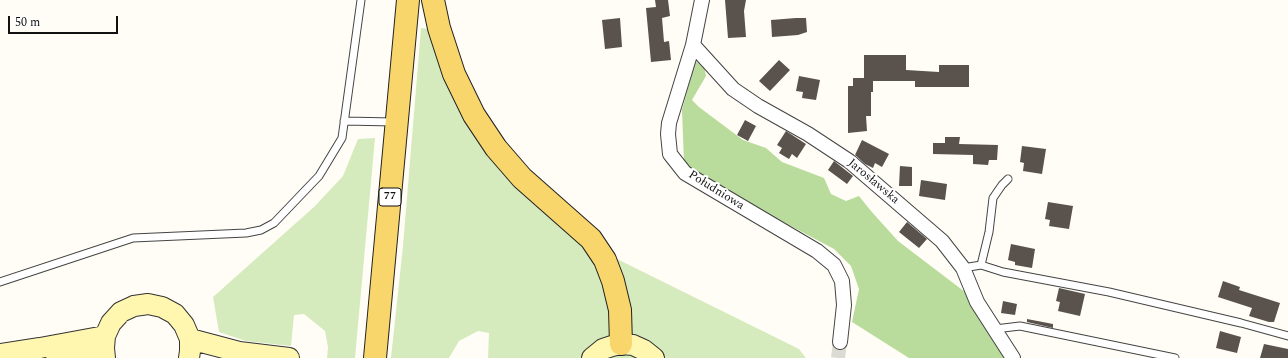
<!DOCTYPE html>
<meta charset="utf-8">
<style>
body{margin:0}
#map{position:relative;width:1288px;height:358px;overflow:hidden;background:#fffdf5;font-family:Spectral,serif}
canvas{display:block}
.scale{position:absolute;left:8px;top:16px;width:110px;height:18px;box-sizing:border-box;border:2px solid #111;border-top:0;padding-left:5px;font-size:12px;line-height:14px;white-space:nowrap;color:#111;-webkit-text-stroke:3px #fff;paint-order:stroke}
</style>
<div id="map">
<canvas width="1288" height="358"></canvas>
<div class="scale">50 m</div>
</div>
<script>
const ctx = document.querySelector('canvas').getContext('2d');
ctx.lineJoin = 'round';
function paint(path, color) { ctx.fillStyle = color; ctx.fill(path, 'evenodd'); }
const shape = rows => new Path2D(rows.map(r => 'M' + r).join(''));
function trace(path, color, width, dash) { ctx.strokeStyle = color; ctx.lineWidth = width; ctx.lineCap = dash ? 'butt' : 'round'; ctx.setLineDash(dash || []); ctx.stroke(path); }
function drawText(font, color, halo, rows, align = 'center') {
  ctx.font = font + ' Spectral,serif'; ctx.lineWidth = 4; ctx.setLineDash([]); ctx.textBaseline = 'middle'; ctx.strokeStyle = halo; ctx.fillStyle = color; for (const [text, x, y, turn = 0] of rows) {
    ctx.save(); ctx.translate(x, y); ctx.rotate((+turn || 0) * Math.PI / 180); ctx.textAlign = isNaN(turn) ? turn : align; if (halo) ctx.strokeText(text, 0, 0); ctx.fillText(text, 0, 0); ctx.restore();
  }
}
const green = shape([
 [421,28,429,29,486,150,522,194,548,215,617,259,799,349,806,358,488,358,489,333,478,331,459,341,449,358,391,358,403,246],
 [375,138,355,358,327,358,328,347,325,331,304,314,294,315,291,346,246,341,219,332,213,297,314,207,343,176,358,139]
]);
const forest = shape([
 [695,61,704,66,706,76,692,100,699,107,743,140,766,148,782,162,824,178,831,194,846,201,859,196,871,211,898,241,965,292,1009,358,909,358,852,322,859,289,851,266,834,249,712,184,684,163,682,110]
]);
const building = shape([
 [655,0,668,0,670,16,662,18,664,42,669,41,671,60,651,62,646,8,656,7],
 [725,0,746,0,744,11,746,37,728,38],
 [620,18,622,47,605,49,602,20],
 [796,18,806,18,807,32,798,35,772,37,771,20],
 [864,55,906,55,906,70,939,72,939,65,969,65,969,87,915,87,915,81,873,81,873,92,871,92,871,116,866,116,867,131,848,133,848,86,853,86,853,78,864,78],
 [779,60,790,70,770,91,759,81],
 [799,76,820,80,816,100,802,98,803,92,796,91],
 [745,120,756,126,748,141,737,135],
 [786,131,806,144,797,158,792,154,789,159,779,153,782,148,777,145],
 [945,137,960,137,959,144,998,145,997,160,989,160,988,165,973,164,973,155,933,154,933,143,945,143],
 [862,140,889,154,882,167,875,163,873,168,865,164,855,155],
 [1022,146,1046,149,1042,174,1023,171,1024,163,1020,162],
 [834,161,853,176,847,184,828,170],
 [900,166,912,167,912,186,899,186],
 [921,180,947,184,945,200,919,196],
 [1048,202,1073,206,1069,229,1049,226,1050,220,1045,219],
 [907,222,927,239,919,248,899,232],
 [1011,244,1035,249,1032,268,1015,265,1015,262,1008,260],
 [1223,281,1240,287,1239,290,1280,303,1274,322,1269,322,1249,316,1252,308,1218,297],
 [1059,288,1085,294,1080,316,1058,311,1060,302,1056,301],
 [1003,301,1017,304,1015,315,1001,313],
 [1027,319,1053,324,1053,328,1027,322],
 [1220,331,1241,337,1237,353,1216,348],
 [1264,344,1288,349,1288,358,1260,358]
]);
const streetTunnel = shape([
 [838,358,840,342]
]);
const lane = shape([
 [344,121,394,122],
 [981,265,989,232,993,198,1002,185,1008,179],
 [963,268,981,265,1003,272,1109,292,1241,323,1288,336],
 [0,282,133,238,246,233,261,230,274,223,319,176,342,138,361,0],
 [995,329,1020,326,1175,358]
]);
const street = shape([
 [702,0,693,45,669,123,668,134,670,154,685,173,817,251,834,265,842,281,844,305,840,342],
 [693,45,733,89,758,106,808,134,849,161,942,241,963,268,977,302,1013,358]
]);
const secondary = shape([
 [190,339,239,352,289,358],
 [54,351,99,358],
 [0,354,40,348,105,336],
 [105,358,104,348,105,336,111,323,121,312,134,306,148,304,162,307,175,314,184,325,190,339,190,351,189,358],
 [592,358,603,349,612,346,621,344,633,345,644,350,654,358]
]);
const primary = shape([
 [433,0,439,28,454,74,474,115,496,148,522,178,591,239,605,260,613,281,620,310,621,344],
 [375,358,408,0]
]);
const shields = [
 [390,197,22]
];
const shieldNames = [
 ["77",390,197]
];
const streetNames = [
 ["Jarosławska",873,182,40],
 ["Południowa",716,191,32]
];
paint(green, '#d5ebbd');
paint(forest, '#b9dc9c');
paint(building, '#5a524d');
trace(streetTunnel, '#dbdad3', 14, [14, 7]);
trace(lane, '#444', 9);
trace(street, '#444', 16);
trace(secondary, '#333', 22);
trace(primary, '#222', 24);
trace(lane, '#fff', 7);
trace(street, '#fff', 14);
trace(secondary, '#fff6b0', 20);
trace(primary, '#f9d66b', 22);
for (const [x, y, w] of shields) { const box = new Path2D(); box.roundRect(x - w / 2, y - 9, w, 18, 3); ctx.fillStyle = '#fff'; ctx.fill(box); trace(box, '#111', 1); }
drawText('bold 11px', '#111', null, shieldNames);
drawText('12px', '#111', '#fff', streetNames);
</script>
